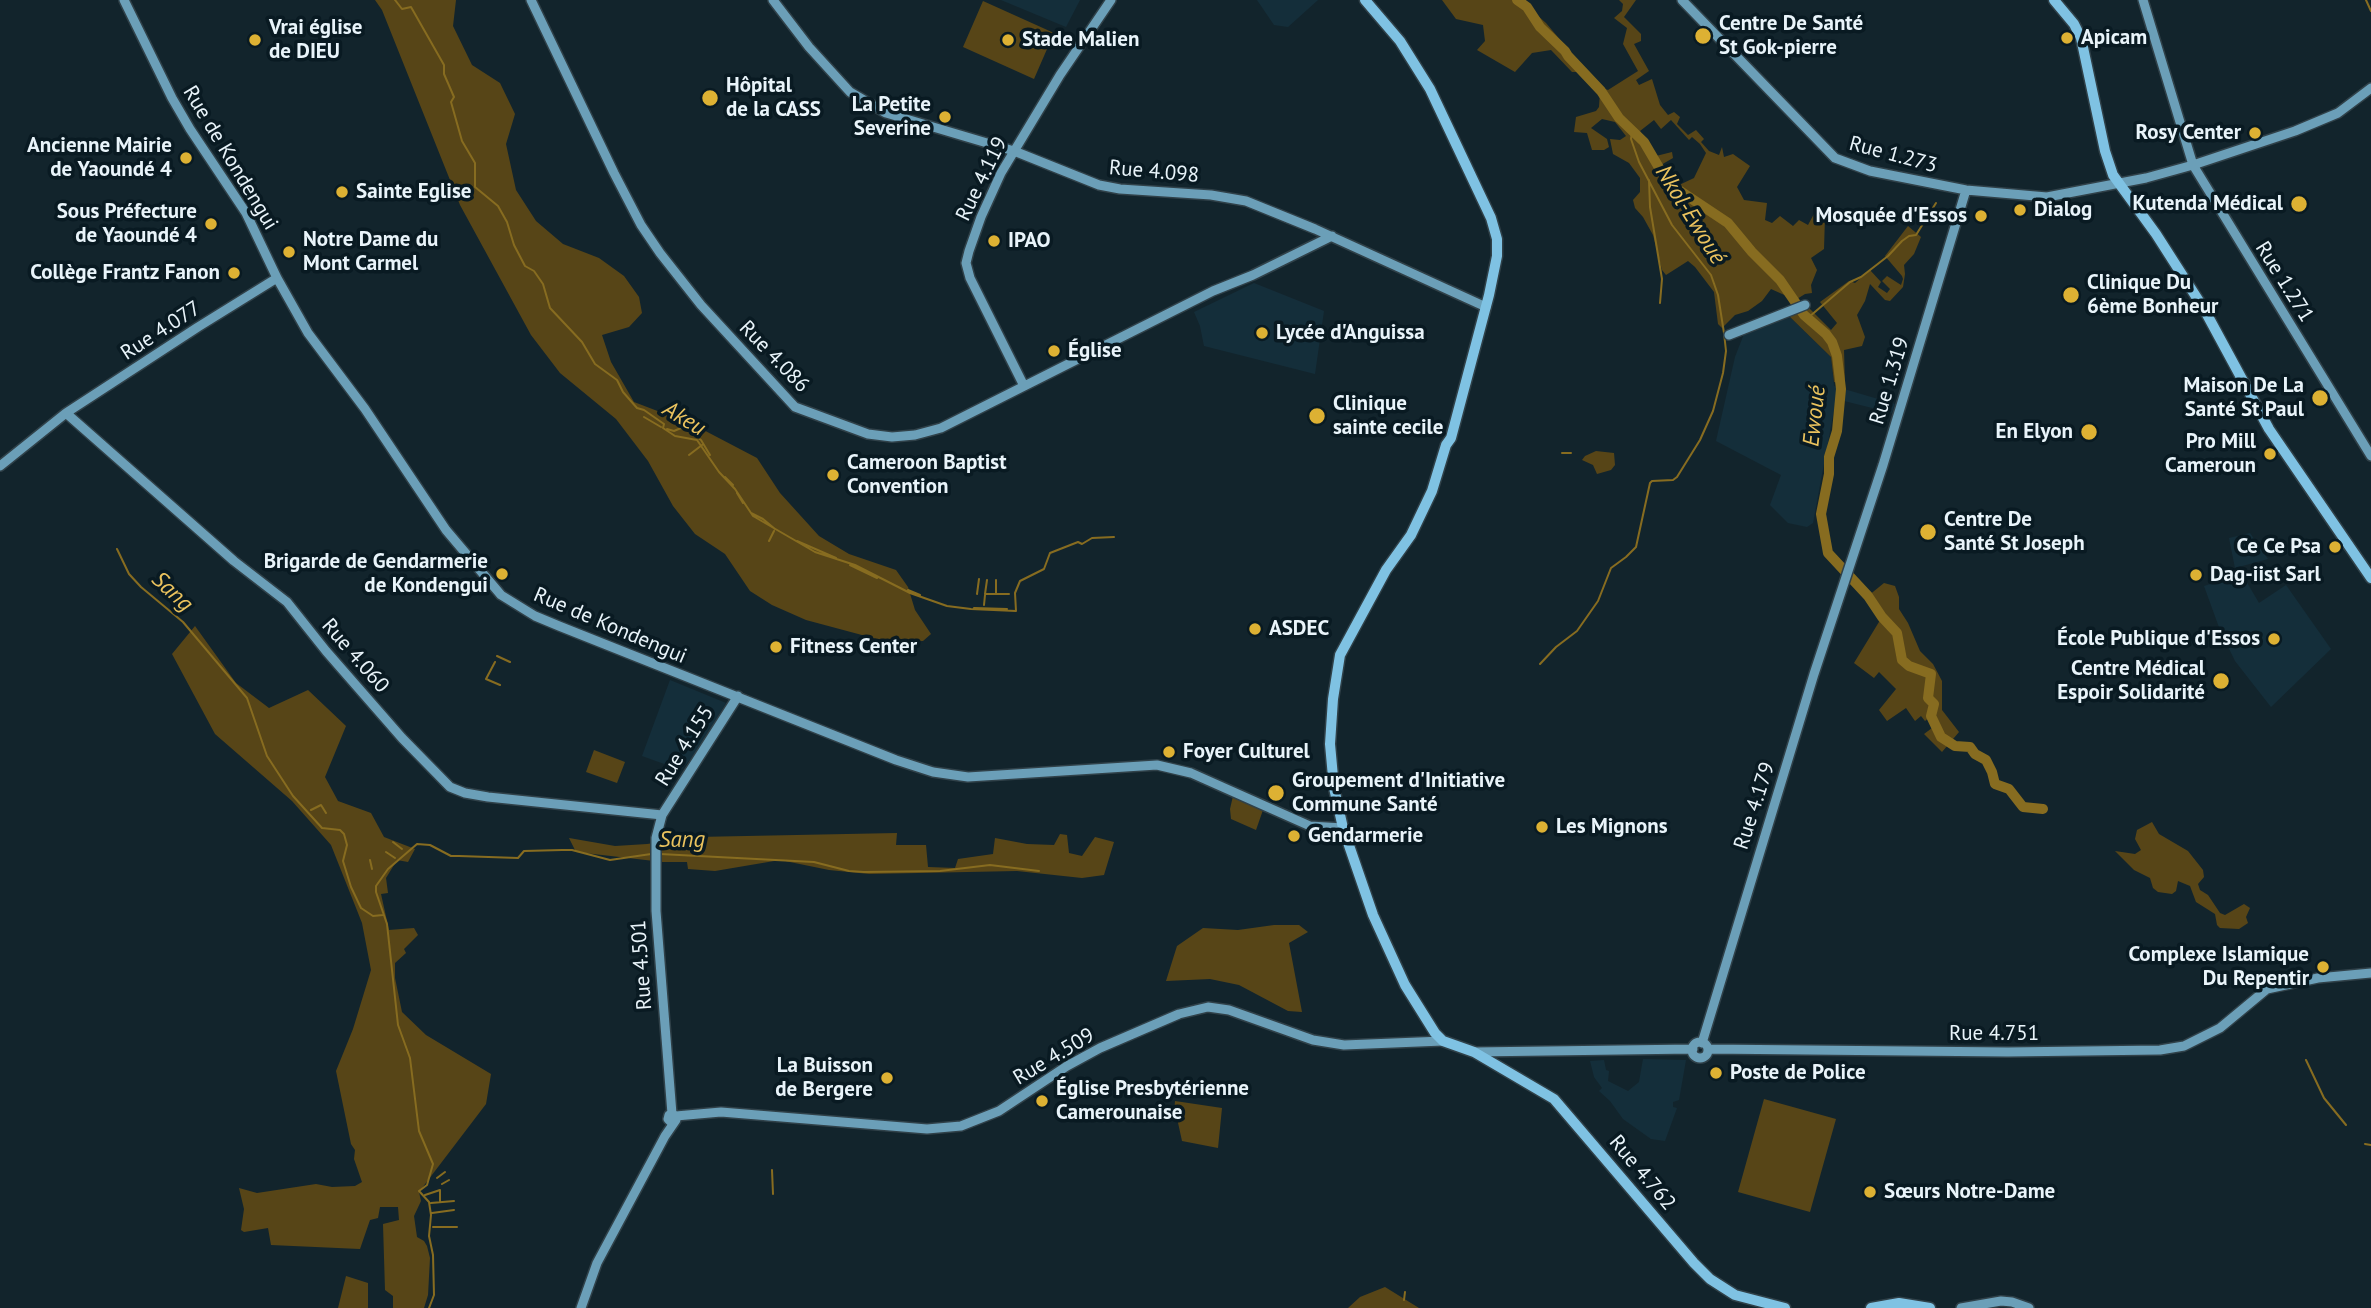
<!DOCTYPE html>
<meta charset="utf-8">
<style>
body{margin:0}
canvas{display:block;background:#12242c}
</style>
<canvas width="2371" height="1308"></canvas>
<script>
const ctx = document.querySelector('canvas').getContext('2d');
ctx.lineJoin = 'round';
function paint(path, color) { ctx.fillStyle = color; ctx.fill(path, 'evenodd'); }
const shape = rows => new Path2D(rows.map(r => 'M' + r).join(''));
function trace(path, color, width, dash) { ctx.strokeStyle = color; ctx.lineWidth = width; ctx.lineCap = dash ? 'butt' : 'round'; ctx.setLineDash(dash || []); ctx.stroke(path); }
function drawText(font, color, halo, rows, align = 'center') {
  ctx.font = font + ' "PT Sans",sans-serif'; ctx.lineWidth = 7; ctx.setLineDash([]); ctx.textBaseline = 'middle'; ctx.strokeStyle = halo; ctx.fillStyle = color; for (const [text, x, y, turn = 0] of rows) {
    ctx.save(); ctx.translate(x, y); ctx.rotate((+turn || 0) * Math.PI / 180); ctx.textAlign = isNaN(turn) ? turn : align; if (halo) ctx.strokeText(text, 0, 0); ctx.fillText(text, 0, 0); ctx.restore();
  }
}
const built = shape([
 [1001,0,1080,0,1066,27],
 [1257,0,1318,0,1288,27,1274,25],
 [1254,283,1324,311,1315,374,1204,346,1200,326,1194,312],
 [1789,316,1831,357,1834,386,1895,404,1892,413,1836,399,1813,523,1807,527,1788,523,1770,505,1781,475,1716,441,1735,357,1744,334],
 [2250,533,2268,559,2235,568,2229,538],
 [2242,574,2259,603,2286,585,2331,649,2271,707,2235,661,2220,630,2204,586],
 [670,680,726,703,696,753,681,770,642,756],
 [1643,1059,1686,1060,1679,1100,1673,1102,1673,1107,1677,1108,1665,1141,1651,1139,1623,1119,1610,1101,1599,1091,1602,1088,1594,1077,1590,1061,1604,1060,1606,1070,1609,1071,1608,1081,1628,1091,1639,1082]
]);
const green = shape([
 [375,0,456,0,453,26,472,65,500,83,515,114,506,144,516,190,536,221,563,244,599,258,624,276,639,297,642,313,629,327,602,335,611,362,634,402,694,425,757,458,780,493,819,536,849,554,896,570,908,587,915,610,931,634,923,641,888,642,806,620,772,605,750,591,725,554,695,534,673,506,648,461,616,419,560,373,531,335,460,205,382,10],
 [1442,0,1520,0,1546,23,1600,87,1608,90,1638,71,1623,44,1627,28,1614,18,1622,11,1623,4,1619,0,1636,0,1624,17,1641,34,1641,41,1634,44,1649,71,1636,80,1639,85,1652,79,1660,105,1668,115,1674,112,1680,117,1677,124,1688,135,1696,130,1704,139,1701,142,1709,151,1719,155,1722,147,1724,157,1733,154,1750,166,1737,187,1744,200,1767,203,1765,220,1772,223,1780,216,1793,226,1799,220,1808,225,1815,212,1825,216,1824,249,1811,258,1817,270,1811,285,1812,293,1805,294,1797,299,1791,298,1771,289,1762,301,1748,311,1735,315,1722,328,1718,324,1714,292,1695,267,1688,261,1666,275,1662,270,1653,235,1643,217,1635,208,1633,200,1640,192,1640,178,1629,163,1613,154,1610,139,1620,140,1626,136,1615,122,1602,119,1591,128,1607,139,1609,147,1604,150,1592,150,1587,133,1574,132,1576,117,1596,111,1599,107,1600,92,1580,72,1572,72,1551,50,1532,53,1515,72,1477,50,1485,41,1483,25,1456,19],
 [1654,120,1661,129,1671,120,1689,140,1692,137,1700,144,1706,153,1694,178,1677,186,1671,181,1661,165,1673,158,1672,152,1656,156,1640,131],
 [983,1,1054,33,1034,79,963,47],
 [1908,226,1921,237,1914,254,1904,265,1905,274,1903,287,1890,301,1885,300,1870,284,1865,301,1857,315,1865,337,1862,346,1844,350,1845,384,1834,382,1831,357,1789,316,1809,308,1831,330,1837,323,1820,302,1849,281,1855,283,1870,270,1881,282,1878,287,1887,293,1890,289,1882,281,1887,276,1901,285,1903,279,1902,276,1885,256],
 [1596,451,1614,453,1615,465,1611,470,1597,474,1593,465,1582,460,1585,456],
 [1884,583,1895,586,1899,597,1899,609,1908,623,1920,651,1933,664,1942,681,1942,710,1959,732,1942,752,1924,734,1936,725,1931,716,1925,721,1921,716,1915,721,1906,708,1887,721,1879,710,1896,689,1879,672,1874,678,1854,663,1882,617,1868,596],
 [195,626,236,683,269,708,308,690,346,726,325,777,338,801,371,813,384,837,415,849,408,862,397,860,386,878,388,893,381,894,389,930,414,928,418,935,404,949,406,953,395,963,395,978,402,1012,426,1035,491,1074,486,1104,419,1192,421,1201,414,1216,417,1237,424,1241,427,1246,430,1258,428,1295,424,1308,393,1308,393,1296,385,1290,383,1224,399,1220,398,1207,380,1207,378,1218,370,1220,360,1249,271,1245,268,1228,244,1232,241,1230,244,1209,239,1188,257,1193,316,1184,332,1187,355,1186,362,1182,354,1159,355,1150,351,1144,336,1071,353,1029,371,970,362,923,331,845,292,801,215,734,172,654],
 [594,750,625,762,617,783,586,772],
 [1233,796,1263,810,1256,830,1231,819,1230,809],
 [2152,822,2159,834,2188,851,2203,870,2204,877,2198,884,2200,890,2208,895,2220,913,2225,915,2244,904,2250,908,2246,917,2248,923,2239,929,2220,928,2217,925,2215,914,2196,902,2190,886,2178,881,2176,891,2172,894,2158,892,2153,888,2150,878,2134,870,2115,851,2135,854,2141,850,2135,839,2137,830],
 [897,833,896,845,926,845,928,867,955,868,958,859,993,854,995,838,1027,844,1054,845,1060,834,1067,835,1069,853,1082,856,1095,837,1114,842,1104,875,1082,878,1017,871,869,874,829,870,780,860,715,871,688,869,687,862,663,862,576,852,569,838,615,846,647,844,696,837],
 [1274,925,1299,925,1308,932,1289,943,1302,1012,1288,1011,1239,985,1210,979,1166,981,1177,946,1203,928,1238,930],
 [1764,1099,1836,1119,1810,1212,1738,1192],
 [1175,1101,1222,1108,1218,1148,1182,1141,1177,1118,1174,1114],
 [346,1276,368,1283,368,1308,338,1308],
 [1385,1287,1419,1308,1348,1308,1360,1297]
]);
const stream = shape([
 [395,0,402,9,411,7,444,65,444,74,454,97,451,102,462,141,475,163,475,187,498,206,507,222,514,245,525,266,534,271,543,284,550,308,582,342,595,364,617,380,623,392,637,408,644,410,664,424,663,428,675,436,697,440,719,472,735,489,753,516,815,552,855,565,910,593,947,606,971,609,1016,611,1015,593,1020,581,1044,569,1050,553,1078,542,1082,544,1092,538,1114,537],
 [2366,0,2371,11],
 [1649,180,1650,207,1662,279,1660,303],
 [1809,317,1850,282,1861,277,1888,256,1902,241,1909,236,1916,235,1936,203],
 [644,417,661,427],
 [667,429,674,431,681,428,685,429,701,440,710,455],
 [1562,453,1571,453],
 [689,455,702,445],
 [725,477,733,485],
 [737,493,743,503],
 [751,513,763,519,775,529],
 [769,541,774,531],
 [797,541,836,558],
 [117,549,129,574,141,587,183,622,247,698,267,756,293,796,322,828,340,830,344,834,347,845,343,861,351,887,361,908,373,916,383,915],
 [850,565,877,578],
 [987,580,985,594,1009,594],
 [908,590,920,595],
 [996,593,996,580],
 [977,594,979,579],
 [984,605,985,595],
 [974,608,1007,609],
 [497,656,510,662],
 [495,662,486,679,500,685],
 [1540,664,1556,647,1577,631,1598,601,1611,568,1626,557,1636,547,1650,483,1652,481,1673,480,1677,477,1700,440,1713,411,1723,373,1726,351,1724,333,1718,295,1711,275,1672,225,1639,162,1631,139,1632,132],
 [311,810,321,805,326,813],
 [393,842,402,849],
 [386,852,395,858],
 [660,854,814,862,849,871,864,872,940,871,990,865,1039,871],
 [370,860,372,869],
 [2306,1060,2324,1098,2346,1125],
 [2365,1144,2371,1145],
 [772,1170,773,1194],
 [437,1178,445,1172],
 [442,1184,449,1180],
 [425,1195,440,1190,440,1201],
 [431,1203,454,1201],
 [432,1213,454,1210],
 [433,1227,457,1227],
 [1404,1300,1405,1292],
 [429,1308,434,1295,433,1255,429,1236,431,1215,429,1202,419,1191,427,1185,433,1164,419,1131,410,1058,398,1025,387,924,376,892,376,886,388,869,417,844,430,845,451,856,459,856,518,858,524,851,562,850,572,850,610,860,651,854]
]);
const river = shape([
 [1517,0,1527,7,1540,27,1565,51,1568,56,1601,91,1619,118,1644,142,1668,183,1728,223,1752,252,1780,280,1804,315,1826,334,1832,342,1837,356,1841,389,1837,431,1829,457,1829,474,1821,514,1828,553,1868,596,1882,617,1897,633,1902,660,1909,666,1931,674,1928,698,1934,704,1931,716,1941,737,1955,746,1970,747,1975,754,1986,760,1992,772,1995,784,2009,789,2023,807,2043,809]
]);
const secondary = shape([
 [124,0,172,98,190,129,246,213,277,278,308,333,365,409,446,530,501,595,535,616,559,626,896,760,933,772,968,777,1157,765,1191,773,1310,826,1343,828],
 [531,0,614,173,641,225,660,253,701,305,795,407,868,434,892,437,915,435,941,428,1213,291,1253,275,1332,236],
 [773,0,809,47,850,92,886,113,1014,151,1099,185,1120,189,1211,195,1246,201,1315,229,1486,307],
 [1682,0,1835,158,1870,171,1966,190,2047,197,2146,178,2193,165,2295,131,2338,113,2371,88],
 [2143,0,2193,165,2371,456],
 [1729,335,1805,305],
 [1024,386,970,278,966,263,969,251,981,217,1001,173,1060,75,1111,0],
 [66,413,234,561,287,602,326,651,402,738,450,787,465,793,488,797,662,815],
 [0,466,66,413,198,327,277,278],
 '1692 1050a8 8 0 1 1 16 0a8 8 0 1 1-16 0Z',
 [1702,1043,1814,674,1883,465,1966,190],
 [1708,1049,2008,1052,2160,1050,2184,1046,2220,1028,2267,989,2318,978,2371,973],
 [1474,1052,1693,1049],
 [672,1114,656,911,656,838,662,815,738,696],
 [676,1116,721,1112,927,1129,961,1126,999,1111,1067,1066,1100,1048,1179,1014,1208,1007,1229,1010,1313,1040,1344,1045,1443,1041],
 [581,1308,597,1263,665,1136,676,1120,676,1116,672,1114,669,1115,668,1119,672,1123],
 [1961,1308,2001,1301,2012,1302,2029,1308]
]);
const primary = shape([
 [1365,0,1400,41,1430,89,1491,218,1497,239,1497,256,1489,295,1451,438,1446,445,1432,491,1411,535,1386,570,1340,655,1333,699,1330,744,1334,788,1343,828,1373,915,1405,985,1435,1033,1443,1041,1474,1052,1554,1099,1694,1263,1710,1279,1735,1295,1785,1308],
 [2054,0,2074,24,2081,38,2105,151,2113,175,2156,234,2204,309,2269,429,2371,578],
 [1871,1308,1899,1303,1930,1308]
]);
const markers = [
 [1703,36,9,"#ddb133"],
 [2067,38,7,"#ddb133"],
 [255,40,7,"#ddb133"],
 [1008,40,7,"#ddb133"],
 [710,98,9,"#ddb133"],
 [945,117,7,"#ddb133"],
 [2255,133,7,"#ddb133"],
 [186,158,7,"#ddb133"],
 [342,192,7,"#ddb133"],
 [2299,204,9,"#ddb133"],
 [2020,210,7,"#ddb133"],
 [1981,216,7,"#ddb133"],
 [211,224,7,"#ddb133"],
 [994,241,7,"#ddb133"],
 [289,252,7,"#ddb133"],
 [234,273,7,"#ddb133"],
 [2071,295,9,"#ddb133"],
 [1262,333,7,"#ddb133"],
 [1054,351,7,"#ddb133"],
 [2320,398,9,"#ddb133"],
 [1317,416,9,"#ddb133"],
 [2089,432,9,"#ddb133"],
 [2270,454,7,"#ddb133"],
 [833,475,7,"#ddb133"],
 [1928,532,9,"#ddb133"],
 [2335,547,7,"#ddb133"],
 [502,574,7,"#ddb133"],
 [2196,575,7,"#ddb133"],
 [1255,629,7,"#ddb133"],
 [2274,639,7,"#ddb133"],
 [776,647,7,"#ddb133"],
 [2221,681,9,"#ddb133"],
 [1169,752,7,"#ddb133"],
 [1276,793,9,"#ddb133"],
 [1542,827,7,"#ddb133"],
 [1294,836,7,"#ddb133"],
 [2323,967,7,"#ddb133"],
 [1716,1073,7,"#ddb133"],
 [887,1078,7,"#ddb133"],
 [1042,1101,7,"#ddb133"],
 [1870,1192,7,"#ddb133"]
];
const poiNames = [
 ["Centre De Santé",1719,24],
 ["St Gok-pierre",1719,48],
 ["Vrai église",269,28],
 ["de DIEU",269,52],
 ["Apicam",2081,38],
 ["Stade Malien",1022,40],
 ["Hôpital",726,86],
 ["de la CASS",726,110],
 ["La Petite",931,105,"right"],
 ["Severine",931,129,"right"],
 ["Rosy Center",2241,133,"right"],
 ["Ancienne Mairie",172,146,"right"],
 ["de Yaoundé 4",172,170,"right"],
 ["Sainte Eglise",356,192],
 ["Kutenda Médical",2283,204,"right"],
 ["Dialog",2034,210],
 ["Sous Préfecture",197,212,"right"],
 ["de Yaoundé 4",197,236,"right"],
 ["Mosquée d'Essos",1967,216,"right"],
 ["Notre Dame du",303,240],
 ["Mont Carmel",303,264],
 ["IPAO",1008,241],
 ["Collège Frantz Fanon",220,273,"right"],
 ["Clinique Du",2087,283],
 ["6ème Bonheur",2087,307],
 ["Lycée d'Anguissa",1276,333],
 ["Église",1068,351],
 ["Maison De La",2304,386,"right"],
 ["Santé St Paul",2304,410,"right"],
 ["Clinique",1333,404],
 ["sainte cecile",1333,428],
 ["En Elyon",2073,432,"right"],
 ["Pro Mill",2256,442,"right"],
 ["Cameroun",2256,466,"right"],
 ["Cameroon Baptist",847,463],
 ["Convention",847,487],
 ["Centre De",1944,520],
 ["Santé St Joseph",1944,544],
 ["Ce Ce Psa",2321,547,"right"],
 ["Brigarde de Gendarmerie",488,562,"right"],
 ["de Kondengui",488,586,"right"],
 ["Dag-iist Sarl",2210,575],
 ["ASDEC",1269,629],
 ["École Publique d'Essos",2260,639,"right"],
 ["Fitness Center",790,647],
 ["Centre Médical",2205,669,"right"],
 ["Espoir Solidarité",2205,693,"right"],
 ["Foyer Culturel",1183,752],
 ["Groupement d'Initiative",1292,781],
 ["Commune Santé",1292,805],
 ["Les Mignons",1556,827],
 ["Gendarmerie",1308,836],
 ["Complexe Islamique",2309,955,"right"],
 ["Du Repentir",2309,979,"right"],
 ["La Buisson",873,1066,"right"],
 ["de Bergere",873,1090,"right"],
 ["Poste de Police",1730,1073],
 ["Église Presbytérienne",1056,1089],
 ["Camerounaise",1056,1113],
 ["Sœurs Notre-Dame",1884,1192]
];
const streetNames = [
 ["Rue 1.273",1893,155,15],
 ["Rue de Kondengui",230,158,59],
 ["Rue 4.098",1154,172,5],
 ["Rue 4.119",982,179,-64],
 ["Rue 1.271",2284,282,58],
 ["Rue 4.077",161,331,-33],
 ["Rue 4.086",774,357,46],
 ["Rue 1.319",1890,381,-73],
 ["Rue de Kondengui",610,626,23],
 ["Rue 4.060",355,656,49],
 ["Rue 4.155",685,746,-58],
 ["Rue 4.179",1755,806,-72],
 ["Rue 4.501",642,965,-94],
 ["Rue 4.751",1994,1034],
 ["Rue 4.509",1054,1057,-31],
 ["Rue 4.762",1642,1173,50]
];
const waterNames = [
 ["Nkol-Ewoué",1690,215,58],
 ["Ewoué",1815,416,-84],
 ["Akeu",684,419,31],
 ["Sang",172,592,43],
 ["Sang",682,840]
];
paint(built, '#142e3a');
paint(green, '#574517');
trace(stream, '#876c20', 2);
trace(river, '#876c20', 10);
trace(secondary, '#304149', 12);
trace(primary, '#304149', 13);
trace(secondary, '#6b9fb8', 9);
trace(primary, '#7fc2e3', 10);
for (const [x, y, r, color] of markers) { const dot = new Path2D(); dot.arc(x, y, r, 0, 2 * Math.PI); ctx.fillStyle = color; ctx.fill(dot); trace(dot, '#091a22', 2.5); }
drawText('bold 21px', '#e9f4fa', '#091a22', poiNames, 'left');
drawText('21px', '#e9f4fa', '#091a22', streetNames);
drawText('italic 23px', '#ebc35e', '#091a22', waterNames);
</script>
